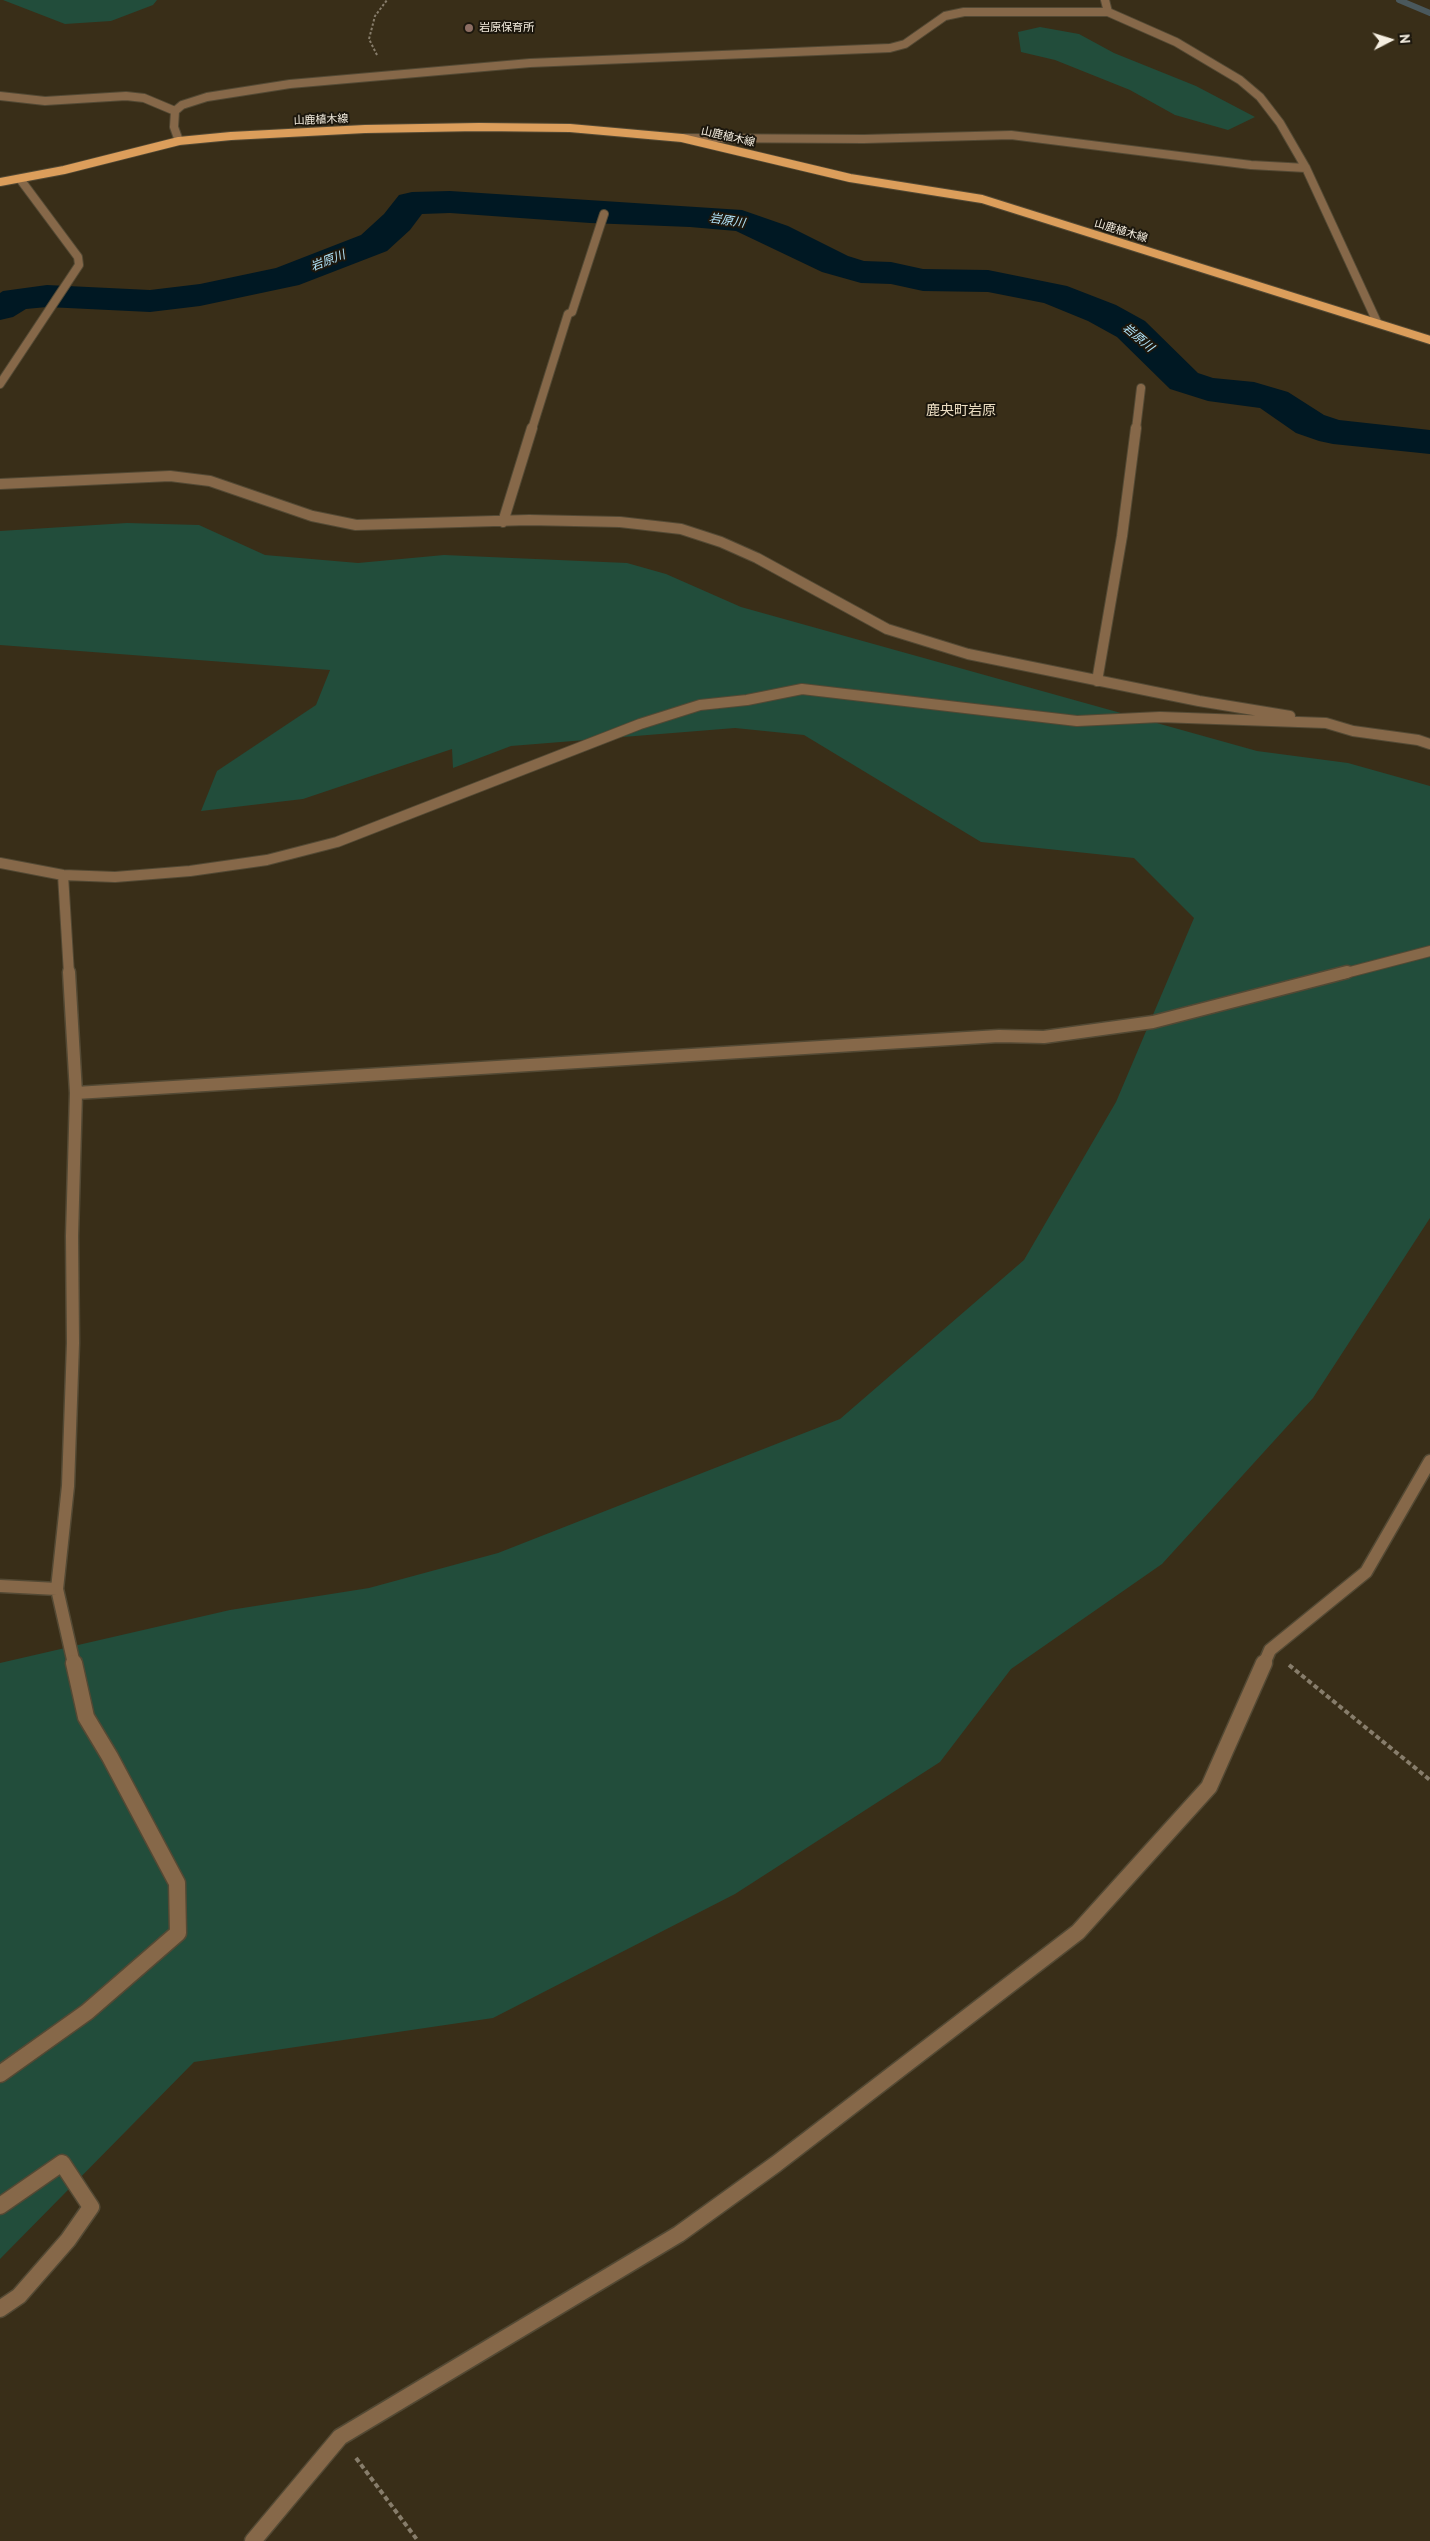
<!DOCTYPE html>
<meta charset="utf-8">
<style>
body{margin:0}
#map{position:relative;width:1430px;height:2541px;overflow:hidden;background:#392e18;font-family:"PT Sans",sans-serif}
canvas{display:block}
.north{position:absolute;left:1365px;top:15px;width:50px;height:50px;-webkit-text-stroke:4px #1c170d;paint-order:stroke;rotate:85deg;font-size:14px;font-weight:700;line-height:20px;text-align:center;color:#f6efe1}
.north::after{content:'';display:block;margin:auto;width:18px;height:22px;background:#f6efe1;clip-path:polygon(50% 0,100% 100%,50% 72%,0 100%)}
</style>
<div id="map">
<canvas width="1430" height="2541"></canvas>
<div class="north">N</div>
</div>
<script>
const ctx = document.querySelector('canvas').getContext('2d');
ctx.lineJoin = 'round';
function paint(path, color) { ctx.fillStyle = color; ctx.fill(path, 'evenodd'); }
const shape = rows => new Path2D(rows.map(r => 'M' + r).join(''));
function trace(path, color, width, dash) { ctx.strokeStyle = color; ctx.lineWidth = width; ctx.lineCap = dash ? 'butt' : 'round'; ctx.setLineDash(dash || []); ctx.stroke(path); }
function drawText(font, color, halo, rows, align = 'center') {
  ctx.font = font + ' "PT Sans","Noto Sans JP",sans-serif'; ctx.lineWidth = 4; ctx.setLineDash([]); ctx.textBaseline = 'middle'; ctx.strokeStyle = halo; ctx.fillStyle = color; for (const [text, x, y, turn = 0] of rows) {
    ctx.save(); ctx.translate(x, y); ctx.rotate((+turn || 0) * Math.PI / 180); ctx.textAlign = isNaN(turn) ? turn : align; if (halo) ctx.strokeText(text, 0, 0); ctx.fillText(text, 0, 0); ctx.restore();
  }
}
const green = shape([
 [3,0,157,0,153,5,111,21,65,24],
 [1040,27,1079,34,1114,53,1196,86,1255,117,1228,130,1175,115,1130,90,1055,60,1021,52,1018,32],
 [127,523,199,525,265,555,358,563,444,555,627,563,666,574,741,607,1257,751,1348,763,1430,786,1430,1218,1313,1398,1162,1564,1011,1669,940,1762,735,1894,493,2018,194,2062,0,2259,0,1663,230,1610,369,1588,498,1553,840,1419,1024,1260,1116,1102,1194,918,1134,858,981,842,804,735,735,728,511,746,453,768,452,749,303,799,201,811,217,771,316,705,330,670,0,645,0,531]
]);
const stream = shape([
 [1399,0,1430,13]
]);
const river = shape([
 [450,191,742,210,788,226,848,256,864,261,891,262,923,269,988,270,1067,286,1116,305,1145,321,1198,373,1213,378,1254,382,1288,392,1324,415,1339,420,1430,430,1430,454,1333,444,1319,441,1296,433,1260,408,1208,401,1170,389,1117,337,1088,321,1044,303,988,292,923,291,891,284,861,283,822,272,736,231,690,227,590,223,450,213,422,214,410,230,387,251,299,285,200,306,150,312,47,307,26,309,13,317,0,320,0,293,3,291,47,285,150,290,200,284,276,268,361,235,384,214,399,195,412,192,450,191]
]);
const pathFar1 = shape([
 [377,55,369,39,375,16,387,0]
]);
const path = shape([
 [1289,1665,1430,1780],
 [356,2458,418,2541]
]);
const minorFar3 = shape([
 [1105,0,1108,12],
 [0,96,45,101,126,96,144,98,175,111],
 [683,138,864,139,1011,135,1251,165,1306,168],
 [179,141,174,127,175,111,182,105,207,97,290,84,530,63,890,48,905,44,945,16,964,12,1108,12,1176,42,1240,80,1260,97,1280,123,1306,168,1377,322],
 [0,384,79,265,78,257,20,179],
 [532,429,568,314,572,312,604,214],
 [1136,429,1141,388]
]);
const minorFar2 = shape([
 [0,484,170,476,210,481,312,516,356,525,529,520,620,522,681,529,721,542,757,558,887,629,968,654,1199,701,1290,716],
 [503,522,532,428],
 [1097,681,1122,536,1136,428],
 [0,863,63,875,115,877,190,871,267,860,337,842,640,724,700,705,747,700,802,689,1077,721,1160,717,1326,723,1353,731,1418,740,1430,744],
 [63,875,69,974],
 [1342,974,1430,951]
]);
const minorFar1 = shape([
 [69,972,76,1093,72,1236,73,1343,68,1486,57,1589,74,1664],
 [76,1093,999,1036,1044,1037,1153,1022,1347,972],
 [0,1586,57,1589],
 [1264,1664,1270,1650,1366,1572,1430,1461]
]);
const minor = shape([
 [0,2074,87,2012,178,1933,177,1883,110,1757,86,1717,74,1663],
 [0,2206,62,2163,91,2207,68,2240,19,2296,0,2309],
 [253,2541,340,2437,679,2234,776,2164,1078,1932,1209,1787,1264,1663]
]);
const major = shape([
 [0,182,64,170,179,141,231,136,365,129,479,127,570,128,682,138,850,178,982,199,1430,340]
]);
const markers = [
 [469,28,5,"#8d6e63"]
];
const farPoinames = [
 ["岩原保育所",479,28]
];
const farStreetnames = [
 ["山鹿植木線",321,120,-2],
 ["山鹿植木線",728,137,13],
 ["山鹿植木線",1121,231,17]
];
const farWaternames = [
 ["岩原川",727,221,9],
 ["岩原川",328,261,-21],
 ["岩原川",1138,338,40]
];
const farQuarternames = [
 ["鹿央町岩原",961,411]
];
paint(green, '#224d3b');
trace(stream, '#4a585c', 6);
paint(river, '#001823');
trace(minorFar3, '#534934', 10);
trace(minorFar2, '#534934', 12);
trace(minorFar1, '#534934', 15);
trace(minor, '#534934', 19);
trace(major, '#534934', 10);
trace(pathFar1, '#877d6b', 2, [2.5, 2]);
trace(path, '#877d6b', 4, [5, 3]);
trace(minorFar3, '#866849', 8);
trace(minorFar2, '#866849', 10);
trace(minorFar1, '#866849', 12);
trace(minor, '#866849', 16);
trace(major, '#dc9e5b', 8);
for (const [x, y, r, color] of markers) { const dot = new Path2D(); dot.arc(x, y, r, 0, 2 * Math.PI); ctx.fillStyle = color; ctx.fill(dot); trace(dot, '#1c170d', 2); }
drawText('11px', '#f6efe1', '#1c170d', farPoinames, 'left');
drawText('11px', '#f6efe1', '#1c170d', farStreetnames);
drawText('italic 12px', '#b4e7fd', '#1c170d', farWaternames);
drawText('14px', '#ebddc2', '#1c170d', farQuarternames);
</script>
